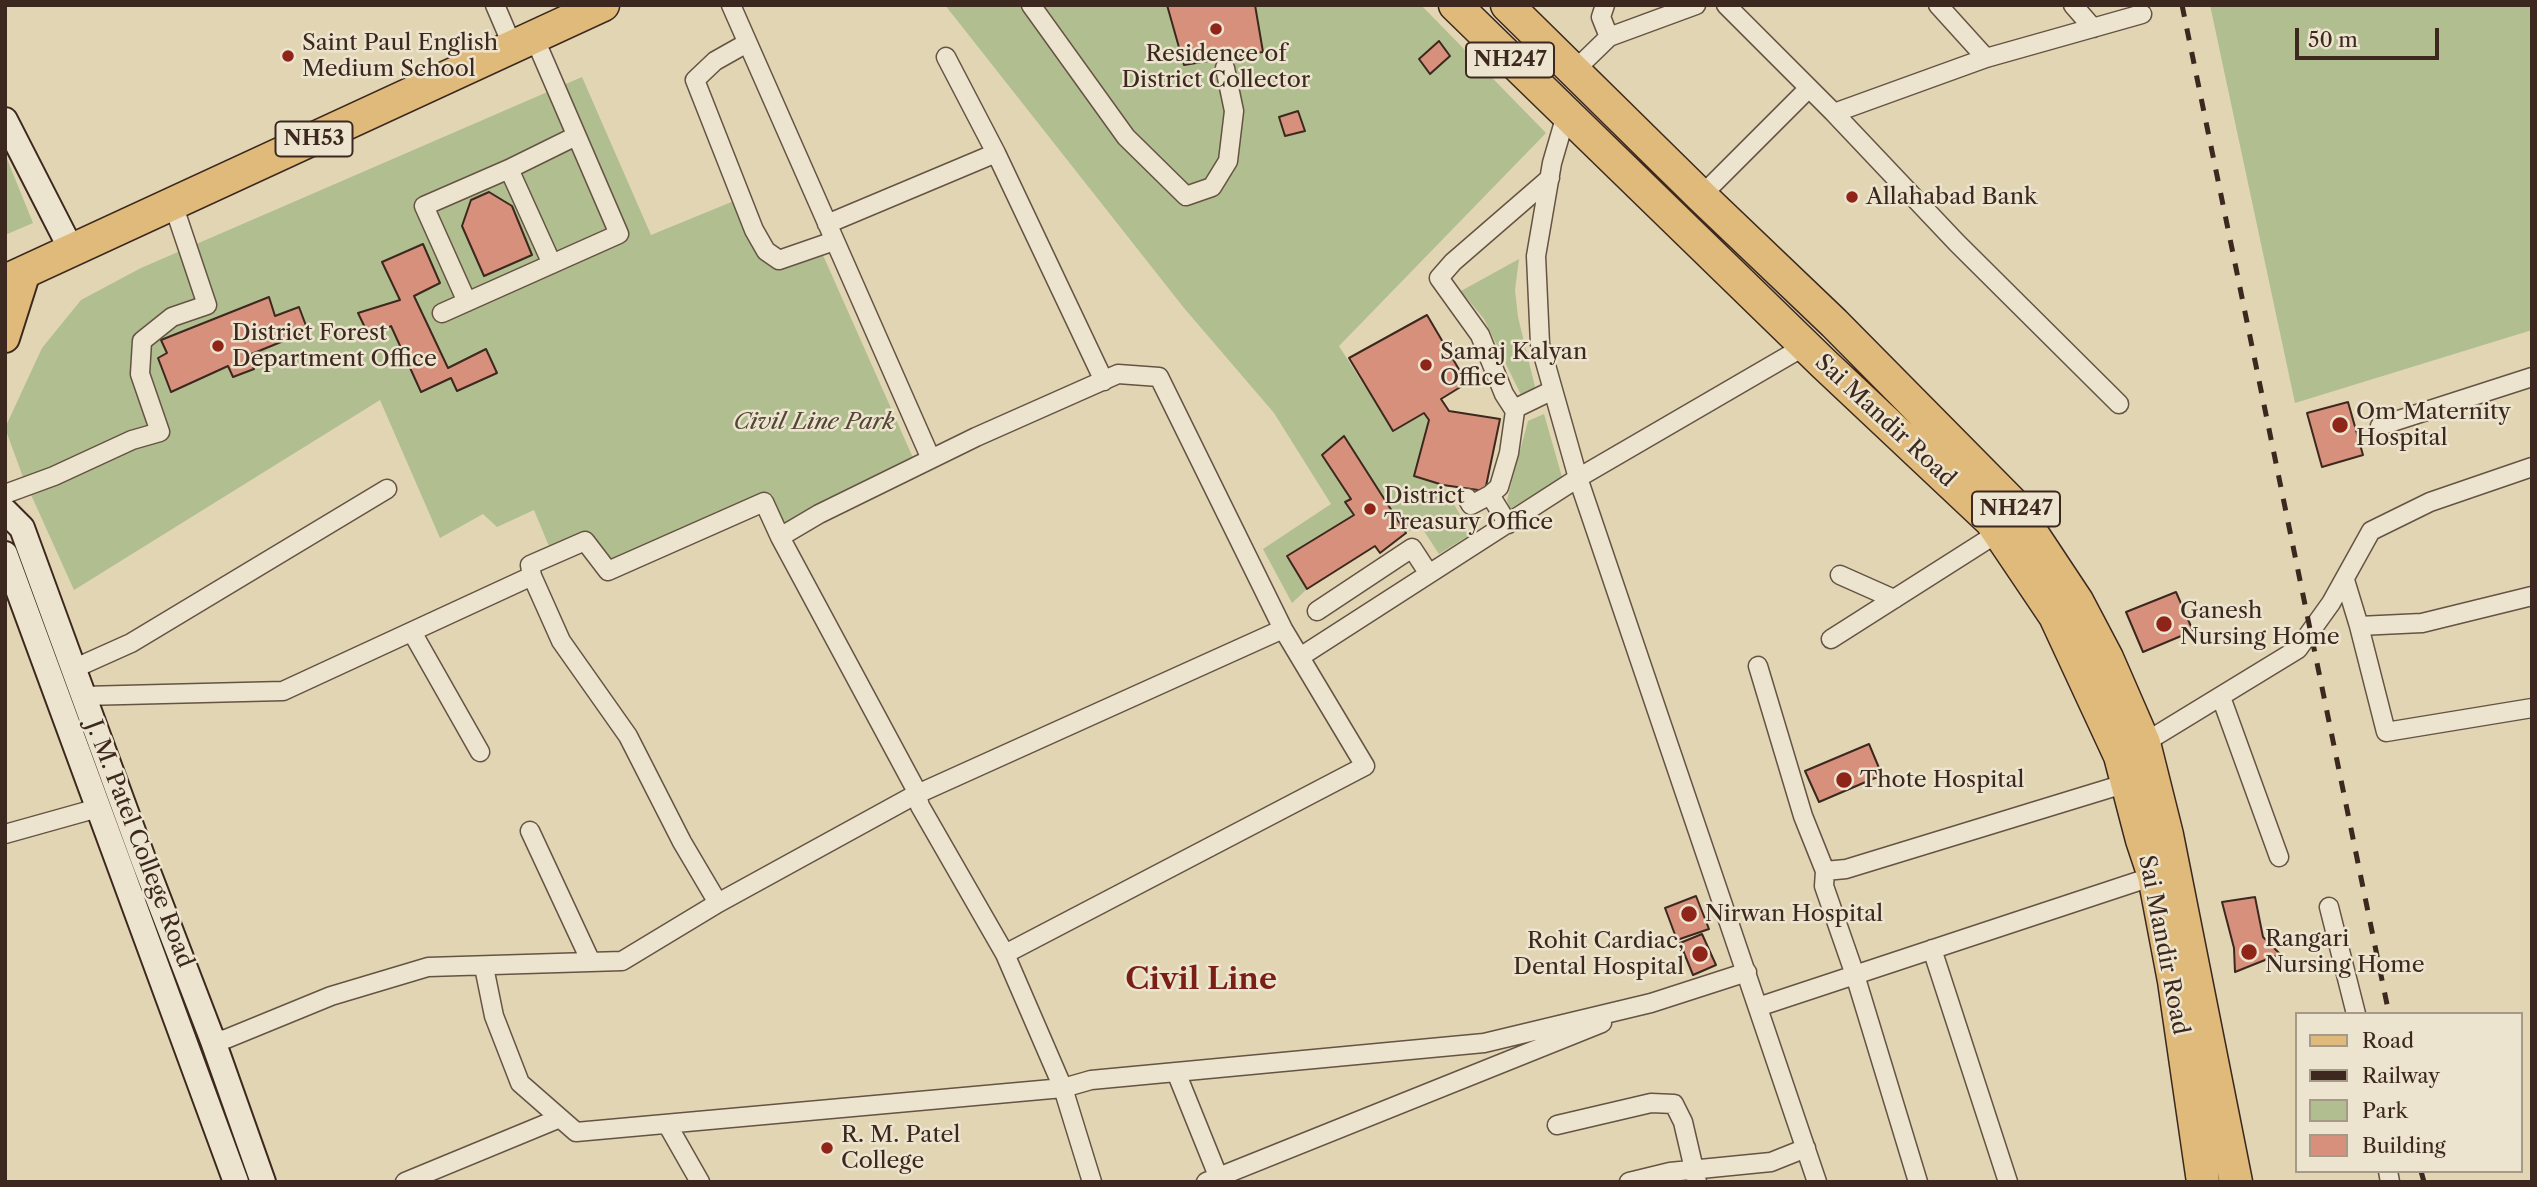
<!DOCTYPE html>
<style>
body{margin:0}
#map{position:relative;width:2537px;height:1187px;overflow:hidden;background:#e1d5b4;font-family:"Libre Caslon Text",serif}
canvas{display:block}
.frame{position:absolute;inset:0;border:7px solid #3c281e;pointer-events:none}
.legend{position:absolute;left:2295px;top:1012px;width:228px;height:161px;box-sizing:border-box;background:#ece4ce;border:2px solid #a69988;margin:0;padding:9px 12px;list-style:none;font-size:21px;color:#3c281e}
.legend li{display:flex;align-items:center;gap:14px;height:35px}
.legend b{width:35px;border:2px solid #a69988}
.scale{position:absolute;left:2295px;top:28px;width:144px;height:32px;box-sizing:border-box;border:4px solid #3c281e;border-top:0;padding-left:9px;font-size:21px;line-height:24px;white-space:nowrap;color:#3c281e;-webkit-text-stroke:5px #ece4ce;paint-order:stroke}
</style>
<div id="map">
<canvas width="2537" height="1187"></canvas>
<div class="frame"></div>
<ul class="legend">
<li><b style="height:9px;background:#e0ba7a"></b>Road</li>
<li><b style="height:9px;background:#3c281e"></b>Railway</li>
<li><b style="height:19px;background:#b0be90"></b>Park</li>
<li><b style="height:19px;background:#d7907c"></b>Building</li>
</ul>
<div class="scale">50 m</div>
</div>
<script>
const ctx = document.querySelector('canvas').getContext('2d');
ctx.lineJoin = 'round';
function paint(path, color) { ctx.fillStyle = color; ctx.fill(path, 'evenodd'); }
const shape = rows => new Path2D(rows.map(r => 'M' + r).join(''));
function trace(path, color, width, dash) { ctx.strokeStyle = color; ctx.lineWidth = width; ctx.lineCap = dash ? 'butt' : 'round'; ctx.setLineDash(dash || []); ctx.stroke(path); }
function drawText(font, color, halo, rows, align = 'center') {
  ctx.font = font + ' "Libre Caslon Text",serif'; ctx.lineWidth = 5; ctx.setLineDash([]); ctx.textBaseline = 'middle'; ctx.strokeStyle = halo; ctx.fillStyle = color; for (const [text, x, y, turn = 0] of rows) {
    ctx.save(); ctx.translate(x, y); ctx.rotate((+turn || 0) * Math.PI / 180); ctx.textAlign = isNaN(turn) ? turn : align; if (halo) ctx.strokeText(text, 0, 0); ctx.fillText(text, 0, 0); ctx.restore();
  }
}
const green = shape([
 [945,5,1421,5,1546,133,1339,346,1393,431,1424,413,1429,420,1414,476,1443,485,1471,534,1439,554,1420,525,1406,533,1344,437,1322,455,1350,499,1346,502,1354,515,1287,556,1307,589,1292,603,1263,549,1331,504,1274,413,1184,308],
 [2210,5,2532,5,2532,330,2295,403],
 [582,77,651,235,734,201,768,263,782,268,822,253,914,460,783,525,769,498,609,568,585,538,551,551,534,510,497,527,483,514,440,538,380,400,74,590,23,477,5,428,42,348,81,300,141,268],
 [5,154,33,223,5,235],
 [1519,259,1515,290,1518,317,1536,391,1523,399,1484,319,1461,291],
 [1544,414,1562,477,1510,509,1507,500,1528,421]
]);
const building = shape([
 [1167,5,1255,5,1263,52,1184,65,1167,5],
 [1439,41,1450,56,1430,74,1419,59,1439,41],
 [1298,111,1305,131,1285,136,1279,117,1298,111],
 [489,192,512,206,532,255,484,276,462,226,471,200,489,192],
 [423,244,440,283,414,296,448,368,486,349,497,373,457,391,451,378,421,392,391,326,370,338,358,313,400,300,382,262,423,244],
 [269,297,275,316,299,307,308,331,249,355,254,369,233,377,228,366,171,392,158,358,167,353,161,340,269,297],
 [1427,315,1467,383,1441,399,1449,411,1500,419,1485,491,1443,485,1414,476,1429,420,1424,413,1393,431,1349,358,1427,315],
 [2348,402,2363,455,2322,467,2307,413,2348,402],
 [1344,436,1406,533,1380,553,1375,546,1307,589,1287,556,1354,515,1345,502,1351,499,1322,455,1344,436],
 [2176,592,2193,631,2143,652,2126,612,2176,592],
 [1869,744,1882,775,1819,802,1805,771,1869,744],
 [1696,896,1709,929,1677,940,1665,908,1696,896],
 [2255,897,2263,937,2280,954,2235,972,2234,948,2222,902,2255,897],
 [1702,934,1716,965,1693,975,1680,943,1702,934]
]);
const street = shape([
 [495,5,513,47],
 [731,5,931,459],
 [1031,5,1126,137,1186,196,1212,187,1228,161,1234,111,1225,68],
 [1605,5,1601,17,1609,37],
 [1726,5,1834,113,1957,243,2119,404],
 [1938,5,1986,58],
 [2073,5,2093,28],
 [747,43,715,61,695,80,754,230,766,251,779,260,834,241],
 [946,57,996,153],
 [1575,70,1609,37,1696,5],
 [1834,113,1986,58,2142,14],
 [1566,115,1552,163,1536,256,1540,344,1578,478,1817,1182],
 [509,169,552,264],
 [1701,196,1808,89],
 [827,224,996,153,1104,381],
 [467,302,424,206,509,169,576,136],
 [442,313,619,234,534,37],
 [1514,409,1553,390],
 [2380,426,2532,377],
 [5,494,54,476,132,440,160,432,140,374,142,341,172,317,207,305,173,204],
 [1467,498,1471,505,1490,495],
 [1508,524,1490,495,1499,487,1509,453,1515,411,1504,394,1480,335,1439,278,1453,262,1550,178],
 [1840,575,1894,599],
 [532,576,561,641,628,736,682,842,718,903],
 [2345,580,2359,626],
 [2532,596,2422,623,2359,626,2386,732,2532,708],
 [1317,611,1412,548,1429,574],
 [412,632,480,752],
 [1831,639,2004,529],
 [1300,657,1578,478,1805,346],
 [1758,666,1803,816,1825,871,1824,886,1855,975,1918,1182],
 [73,669,131,643,387,489],
 [83,696,283,691,532,576,530,565,585,541,608,571,764,502,780,537],
 [2221,697,2279,857],
 [2144,743,2298,649,2331,603,2371,531,2430,502,2532,467],
 [530,831,591,962],
 [5,834,98,808],
 [1825,871,1846,869,2127,783],
 [2329,907,2356,1014],
 [1932,949,2008,1182],
 [484,967,494,1016,520,1083,576,1132,1063,1088,1005,954,920,806,915,788,780,537,819,514,976,437,1118,374,1159,377,1283,629,1365,766,1005,954],
 [1758,1007,2154,876],
 [213,1041,226,1039,331,996,428,967,622,961,718,903,913,796,1283,629],
 [1176,1072,1218,1176],
 [667,1124,700,1182],
 [1557,1125,1651,1103,1674,1104,1683,1122,1697,1182],
 [2388,1171,2390,1182],
 [405,1182,560,1118],
 [1092,1182,1063,1088,1091,1080,1484,1043,1651,1003,1747,972],
 [1206,1182,1602,1023],
 [1629,1182,1670,1172,1771,1162,1806,1148]
]);
const secondary = shape([
 [5,120,72,251],
 [5,511,22,528,145,864,213,1041,263,1182],
 [5,554,236,1182]
]);
const primary = shape([
 [5,338,26,272]
]);
const highway = shape([
 [1455,5,1823,363,1991,521,2055,616,2120,756,2142,840,2154,876,2174,981,2203,1182],
 [1507,5,1701,196,1834,323,2012,503,2077,601,2107,658,2144,743,2167,835,2236,1182],
 [5,281,603,5]
]);
const rail = shape([
 [2182,5,2389,1014],
 [2421,1171,2424,1182]
]);
const markers = [
 [1216,29,7,"#8f2418"],
 [288,56,7,"#8f2418"],
 [1852,197,7,"#8f2418"],
 [218,346,7,"#8f2418"],
 [1426,365,7,"#8f2418"],
 [2340,425,9,"#8f2418"],
 [1370,509,7,"#8f2418"],
 [2164,624,9,"#8f2418"],
 [1844,780,9,"#8f2418"],
 [1689,914,9,"#8f2418"],
 [2249,952,9,"#8f2418"],
 [1700,954,9,"#8f2418"],
 [827,1148,7,"#8f2418"]
];
const shields = [
 [1510,60,88],
 [314,139,77],
 [2016,509,88]
];
const shieldNames = [
 ["NH247",1510,60],
 ["NH53",314,139],
 ["NH247",2016,509]
];
const poiNames = [
 ["Saint Paul English",302,43],
 ["Medium School",302,69],
 ["Residence of",1216,54,"center"],
 ["District Collector",1216,80,"center"],
 ["Allahabad Bank",1866,197],
 ["District Forest",232,333],
 ["Department Office",232,359],
 ["Samaj Kalyan",1440,352],
 ["Office",1440,378],
 ["Om Maternity",2356,412],
 ["Hospital",2356,438],
 ["District",1384,496],
 ["Treasury Office",1384,522],
 ["Ganesh",2180,611],
 ["Nursing Home",2180,637],
 ["Thote Hospital",1860,780],
 ["Nirwan Hospital",1705,914],
 ["Rangari",2265,939],
 ["Nursing Home",2265,965],
 ["Rohit Cardiac,",1684,941,"right"],
 ["Dental Hospital",1684,967,"right"],
 ["R. M. Patel",841,1135],
 ["College",841,1161]
];
const streetNames = [
 ["Sai Mandir Road",1885,421,43],
 ["J. M. Patel College Road",139,844,69],
 ["Sai Mandir Road",2163,945,79]
];
const parkNames = [
 ["Civil Line Park",814,422]
];
const districtNames = [
 ["Civil Line",1201,980]
];
paint(green, '#b0be90');
paint(building, '#d7907c');
trace(building, '#3c281e', 2);
trace(street, '#655344', 21);
trace(secondary, '#3c281e', 28);
trace(primary, '#3c281e', 32);
trace(highway, '#3c281e', 35);
trace(street, '#ece4ce', 18);
trace(secondary, '#ece4ce', 24);
trace(primary, '#e0ba7a', 28);
trace(highway, '#e0ba7a', 32);
trace(rail, '#3c281e', 5, [12, 12]);
for (const [x, y, r, color] of markers) { const dot = new Path2D(); dot.arc(x, y, r, 0, 2 * Math.PI); ctx.fillStyle = color; ctx.fill(dot); trace(dot, '#ece4ce', 2.5); }
for (const [x, y, w] of shields) { const box = new Path2D(); box.roundRect(x - w / 2, y - 17.5, w, 35, 5); ctx.fillStyle = '#ece4ce'; ctx.fill(box); trace(box, '#3c281e', 2); }
drawText('bold 21px', '#3c281e', null, shieldNames);
drawText('23px', '#3c281e', '#ece4ce', poiNames, 'left');
drawText('23px', '#3c281e', '#ece4ce', streetNames);
drawText('italic 23px', '#534635', '#ece4ce', parkNames);
drawText('bold 30px', '#7a1f14', '#ece4ce', districtNames);
</script>
